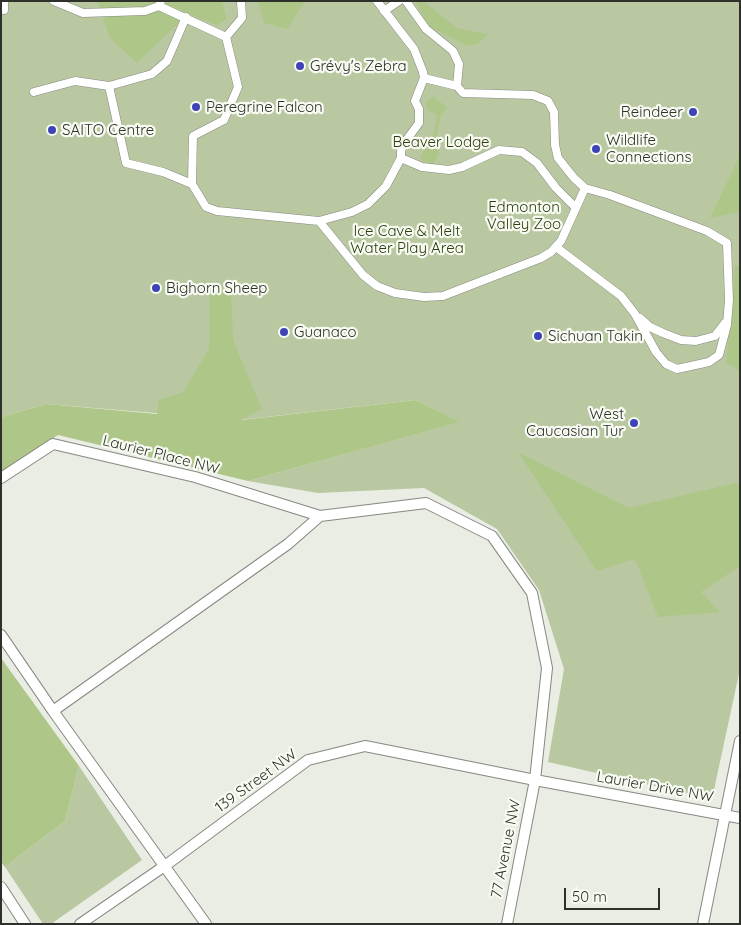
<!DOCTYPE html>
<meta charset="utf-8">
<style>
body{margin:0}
#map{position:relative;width:741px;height:925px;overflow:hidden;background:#e9ede4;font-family:Quicksand,sans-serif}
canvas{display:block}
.frame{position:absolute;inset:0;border:2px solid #2e302c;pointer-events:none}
.scale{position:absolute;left:564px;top:888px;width:96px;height:22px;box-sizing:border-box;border:2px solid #2e302c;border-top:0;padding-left:6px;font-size:15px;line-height:18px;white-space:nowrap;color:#2e302c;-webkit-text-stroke:4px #f7fbf1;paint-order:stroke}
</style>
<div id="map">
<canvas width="741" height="925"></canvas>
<div class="frame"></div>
<div class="scale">50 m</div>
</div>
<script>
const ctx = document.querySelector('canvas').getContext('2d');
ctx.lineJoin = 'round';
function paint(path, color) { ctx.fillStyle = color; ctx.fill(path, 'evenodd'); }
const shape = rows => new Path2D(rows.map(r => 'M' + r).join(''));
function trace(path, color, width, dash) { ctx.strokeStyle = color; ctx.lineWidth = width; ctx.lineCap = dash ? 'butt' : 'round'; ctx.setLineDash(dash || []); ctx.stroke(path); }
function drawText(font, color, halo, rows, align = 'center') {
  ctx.font = font + ' Quicksand,sans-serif'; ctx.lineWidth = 4.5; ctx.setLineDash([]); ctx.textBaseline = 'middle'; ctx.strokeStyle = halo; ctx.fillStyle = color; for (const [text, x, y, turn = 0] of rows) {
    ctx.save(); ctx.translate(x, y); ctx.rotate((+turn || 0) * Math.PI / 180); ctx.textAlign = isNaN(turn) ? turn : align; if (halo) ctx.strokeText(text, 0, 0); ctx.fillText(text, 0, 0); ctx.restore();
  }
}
const green = shape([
 [1,1,740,1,740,669,712,799,548,762,564,669,539,590,497,529,424,488,318,493,248,481,459,422,416,400,239,420,46,404,1,417],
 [79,766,142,860,51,924,43,924,5,867,65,821]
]);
const forest = shape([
 [97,1,222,1,227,19,217,25,188,14,137,63,110,38],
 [258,1,305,1,287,29,264,23],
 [416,1,423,1,457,28,488,34,478,44,467,46,428,26],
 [433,97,447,107,443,114,436,114,428,110,425,102],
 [434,141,438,145,439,153,434,164,424,162,420,157,429,142],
 [740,155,740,212,710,218],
 [735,266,740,266,740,371,726,362],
 [210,287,231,291,233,340,262,409,241,420,416,400,460,422,248,481,58,435,1,472,1,417,46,404,157,414,159,400,183,392,209,349],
 [518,452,629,508,735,483,740,484,740,566,701,592,720,612,658,617,635,559,597,571],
 [1,658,79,766,65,821,5,867,1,862]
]);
const stream = shape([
 [434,141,439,114]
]);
const pedestrian = shape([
 [4,1,4,10],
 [54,1,83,13,145,11,159,6,161,1],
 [377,1,414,49,423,72,424,78,415,101,419,109,419,123,405,142,401,151,401,158,422,167,449,170,462,167,499,150,522,152,537,163,556,188,576,208,585,188,574,178,558,158,555,145,554,112,548,101,533,95,463,93,457,86,459,64,453,51,426,29,406,1],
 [159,6,226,37],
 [384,11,399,1],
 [424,78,457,86],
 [109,86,126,163,163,172,192,184,206,207,217,211,319,221,363,275,377,286,395,293,424,297,443,296,541,258,551,252,561,241,576,208],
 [34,92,75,81,109,86,152,74,167,61,186,17],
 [192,184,193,136,224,120,238,87,226,37,242,18,241,1],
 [319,221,352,212,368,204,386,186,401,158],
 [556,247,621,296,635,314,656,352,666,364,677,369,709,362,719,355,727,325,729,300,727,243,707,231,610,195,585,188],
 [640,318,650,327,663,333,681,340,696,341,715,336,725,323]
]);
const minor = shape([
 [1,478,53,444,195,477,320,516,426,503,492,536,532,593,547,668,535,780,507,924],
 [1,635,53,711,206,924],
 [53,711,288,544,320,516],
 [1,887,25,924],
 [80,924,166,865,308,760,365,746,535,780,740,818],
 [703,924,740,741]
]);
const markers = [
 [300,66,5,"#3f43b8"],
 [196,107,5,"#3f43b8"],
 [693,112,5,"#3f43b8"],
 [52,130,5,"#3f43b8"],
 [596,149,5,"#3f43b8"],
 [156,288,5,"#3f43b8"],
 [284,332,5,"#3f43b8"],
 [538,336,5,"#3f43b8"],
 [634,423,5,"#3f43b8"]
];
const poiNames = [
 ["Grévy's Zebra",310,66],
 ["Peregrine Falcon",206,107],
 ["Reindeer",683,112,"right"],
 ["SAITO Centre",62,130],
 ["Wildlife",606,140],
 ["Connections",606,157],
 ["Bighorn Sheep",166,288],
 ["Guanaco",294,332],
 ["Sichuan Takin",548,336],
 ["West",624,414,"right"],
 ["Caucasian Tur",624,431,"right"]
];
const parkNames = [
 ["Beaver Lodge",441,142],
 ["Edmonton",524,207],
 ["Valley Zoo",524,224],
 ["Ice Cave & Melt",407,231],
 ["Water Play Area",407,248]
];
const streetNames = [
 ["Laurier Place NW",161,455,14],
 ["139 Street NW",256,781,-36],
 ["Laurier Drive NW",655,787,10],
 ["77 Avenue NW",506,849,-79]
];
paint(green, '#b9c8a1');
paint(forest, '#afc689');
trace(stream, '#afc689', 4);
trace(pedestrian, '#868981', 9);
trace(minor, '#868981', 12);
trace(pedestrian, '#fff', 8);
trace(minor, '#fff', 10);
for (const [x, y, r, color] of markers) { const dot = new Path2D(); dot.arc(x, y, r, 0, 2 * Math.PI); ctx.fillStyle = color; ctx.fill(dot); trace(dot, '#f7fbf1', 2); }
drawText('15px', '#2e302c', '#f7fbf1', poiNames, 'left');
drawText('15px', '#2f3d10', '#f7fbf1', parkNames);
drawText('15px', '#2e302c', '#f7fbf1', streetNames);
</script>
